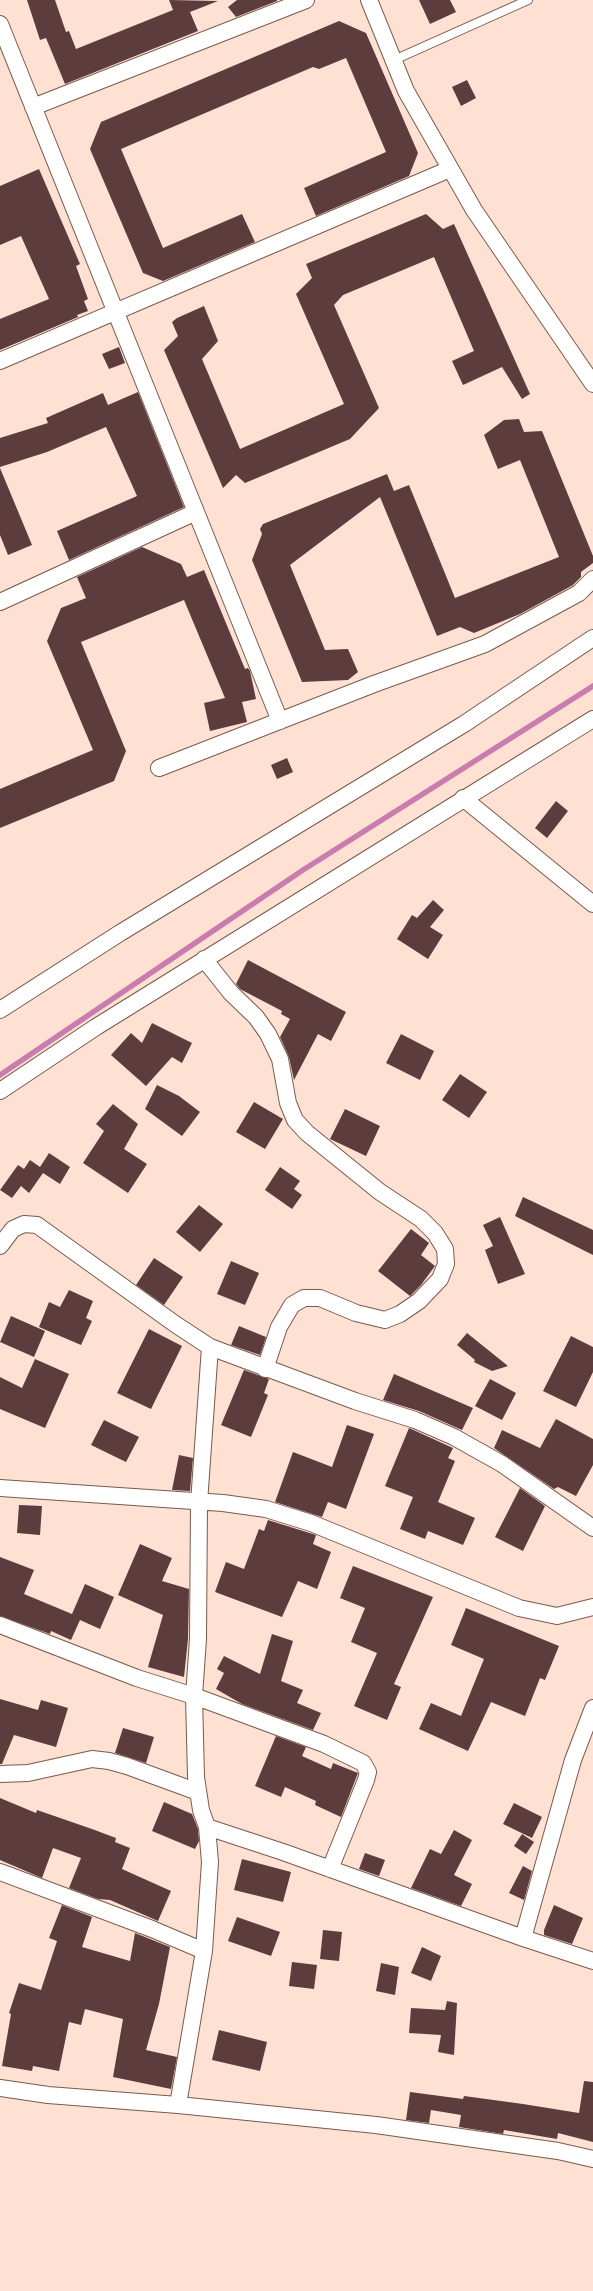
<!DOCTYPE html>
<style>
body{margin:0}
canvas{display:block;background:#fee1d3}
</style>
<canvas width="593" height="2291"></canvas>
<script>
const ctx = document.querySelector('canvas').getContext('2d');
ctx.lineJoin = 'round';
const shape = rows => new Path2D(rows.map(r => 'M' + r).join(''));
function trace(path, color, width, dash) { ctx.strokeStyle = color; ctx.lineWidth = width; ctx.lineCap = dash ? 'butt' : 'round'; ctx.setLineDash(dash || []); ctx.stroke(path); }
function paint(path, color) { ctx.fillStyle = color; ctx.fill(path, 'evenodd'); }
const stream = shape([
 [0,1075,303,870,593,686]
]);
const building = shape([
 [27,0,55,0,66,32,69,31,76,49,173,10,169,0,218,1,190,12,198,31,65,84,46,38,40,40],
 [237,0,277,0,277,1,236,17,228,7],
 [419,0,450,0,456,12,430,24],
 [339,21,366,33,418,153,409,176,316,216,304,188,386,152,346,58,319,69,313,67,121,149,163,248,242,214,255,242,163,281,143,273,90,149,101,122],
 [467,80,476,98,461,106,452,87],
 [39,169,80,264,76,266,88,299,84,301,88,311,77,315,78,317,0,350,0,319,49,299,21,236,0,245,0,186],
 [426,214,443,229,454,224,530,394,522,399,502,367,463,385,452,361,474,351,434,257,343,295,334,305,379,408,350,439,245,483,236,475,223,488,164,350,178,336,172,322,177,318,204,306,218,341,202,359,240,449,344,404,296,294,312,278,306,264],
 [119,347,125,363,109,369,102,354],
 [138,392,184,507,69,560,57,531,137,496,106,427,47,452,0,467,0,438,48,423,46,418,103,393,108,405],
 [519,419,524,432,542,431,593,556,593,563,581,572,581,577,573,585,520,614,474,633,460,627,437,636,380,497,290,565,325,650,348,649,358,672,348,680,302,682,252,560,262,534,260,529,263,524,387,474,394,491,409,485,455,598,559,557,520,460,498,469,484,435,504,420],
 [0,468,32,545,8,555,0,535],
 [142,547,181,564,187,577,204,570,245,669,248,668,250,671,256,699,242,702,247,722,210,731,204,703,225,698,184,600,81,642,126,751,114,781,0,828,0,789,93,750,47,641,61,608,86,598,77,577],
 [287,758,293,772,277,779,271,765],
 [556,801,568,811,547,838,535,828],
 [433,900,444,910,430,927,443,935,428,959,397,939,412,915,417,918],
 [248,960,346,1012,331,1041,318,1034,294,1080,289,1057,280,1037,290,1019,281,1014,282,1011,240,989,236,984],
 [152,1023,192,1043,182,1063,172,1057,146,1086,111,1055,131,1033,142,1043],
 [401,1034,434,1051,420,1080,386,1063],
 [460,1074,487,1092,469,1118,442,1100],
 [157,1085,179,1096,200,1112,182,1136,145,1109],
 [254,1102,283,1119,265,1149,236,1132],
 [113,1104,138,1124,124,1149,147,1164,128,1193,83,1163,104,1131,96,1124],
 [345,1109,380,1126,366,1156,330,1139],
 [49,1153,70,1167,60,1184,43,1173,29,1193,21,1186,12,1198,0,1190,18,1165,24,1169,30,1160,40,1167],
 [280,1167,300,1181,294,1189,302,1195,292,1209,265,1190],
 [523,1197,593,1230,593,1255,515,1216],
 [199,1205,223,1224,200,1252,176,1232],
 [500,1217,525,1274,498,1284,485,1250,493,1246,483,1225],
 [411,1229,429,1243,421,1255,435,1266,421,1285,410,1296,378,1271],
 [154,1258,183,1277,164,1305,136,1285],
 [231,1261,259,1273,245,1305,217,1294],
 [69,1290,93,1301,86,1318,92,1321,81,1345,39,1327,49,1302,60,1307],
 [11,1316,45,1331,34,1357,0,1342],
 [239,1326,266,1337,260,1355,231,1345],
 [149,1329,182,1346,151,1409,117,1393],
 [467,1333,508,1366,492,1371,474,1362,475,1360,457,1345],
 [571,1336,593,1347,593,1372,576,1407,543,1391],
 [35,1359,69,1374,45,1428,0,1409,0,1377,22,1388],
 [244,1370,269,1379,264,1393,268,1395,251,1437,221,1425],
 [394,1374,473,1408,462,1430,419,1411,383,1400],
 [490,1379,516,1393,502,1420,475,1406],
 [556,1419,593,1439,593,1465,576,1496,558,1487,554,1489,494,1448,502,1430,540,1448],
 [104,1420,139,1437,126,1462,91,1445],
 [347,1425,374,1434,346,1509,328,1502,322,1517,275,1502,293,1452,332,1467],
 [409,1428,453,1448,448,1458,455,1461,438,1502,475,1518,463,1545,428,1531,425,1539,400,1529,413,1497,385,1486],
 [179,1455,193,1458,190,1491,172,1490],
 [520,1488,545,1506,523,1551,495,1537],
 [19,1505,42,1506,40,1535,17,1533],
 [268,1520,316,1535,313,1544,331,1552,317,1589,298,1581,282,1617,215,1592,226,1562,244,1569,259,1529,264,1531],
 [140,1544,172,1558,162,1581,189,1589,188,1639,184,1677,148,1667,163,1615,118,1595],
 [0,1557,34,1570,24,1594,72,1614,85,1584,114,1597,100,1629,80,1620,71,1640,51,1631,50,1634,0,1616],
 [353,1566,433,1597,394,1684,401,1687,387,1720,354,1706,377,1653,351,1642,365,1608,340,1598],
 [466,1608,559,1646,545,1680,540,1678,525,1716,491,1702,468,1751,419,1729,431,1703,461,1716,484,1659,451,1645],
 [272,1634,293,1641,281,1681,303,1690,297,1703,321,1713,313,1730,242,1704,216,1689,224,1673,217,1669,224,1656,260,1674],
 [0,1699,38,1710,41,1700,68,1708,56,1747,14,1735,2,1764,0,1764],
 [123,1728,154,1737,146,1763,115,1753],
 [276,1736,306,1747,302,1756,331,1769,333,1763,358,1773,341,1817,315,1805,316,1801,285,1787,281,1797,255,1786],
 [0,1798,36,1813,37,1810,92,1829,116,1838,115,1842,130,1848,122,1869,171,1891,158,1921,110,1900,98,1899,69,1888,81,1858,53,1848,42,1878,0,1860],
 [164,1802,192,1814,198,1829,199,1841,195,1849,152,1831],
 [514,1803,542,1817,532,1838,503,1824],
 [454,1830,472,1840,454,1875,472,1884,461,1906,411,1888,430,1849,441,1854],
 [522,1834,534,1842,526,1854,514,1846],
 [365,1853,385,1860,379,1876,359,1869],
 [242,1859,291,1872,283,1902,234,1890],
 [523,1866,532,1871,524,1900,509,1893],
 [62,1905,92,1917,82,1947,130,1961,135,1933,170,1947,159,2004,146,2050,177,2057,171,2089,113,2077,123,2019,85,2009,81,2025,69,2022,59,2071,33,2066,32,2071,2,2066,11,2014,9,2013,19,1983,41,1990,57,1941,49,1938],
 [554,1905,583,1918,572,1944,544,1935,544,1930],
 [237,1917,280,1932,271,1956,228,1941],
 [323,1930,342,1932,339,1961,320,1959],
 [422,1947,441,1956,431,1981,411,1973],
 [292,1962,317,1965,314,1989,289,1986],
 [381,1963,399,1967,395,1995,376,1991],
 [447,2001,457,2003,454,2055,438,2052,441,2035,409,2033,411,2008,445,2010],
 [219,2030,267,2042,260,2071,212,2060],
 [584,2081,593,2082,593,2142,558,2133,557,2139,504,2130,503,2134,459,2127,461,2115,431,2110,429,2123,406,2120,410,2092,463,2099,464,2096,523,2104,579,2113]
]);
const lane = shape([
 [394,60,528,0]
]);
const street = shape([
 [369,0,406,91,474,210,593,384],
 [0,24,280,721],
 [33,107,306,0],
 [0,361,450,169],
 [0,602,196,512],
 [159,768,374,684,485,644,579,593,593,579],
 [463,798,593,904],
 [204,959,231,993,256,1017,268,1034,280,1059,288,1103,295,1120,307,1133,380,1192,421,1219,435,1233,445,1249,446,1264,440,1279,419,1301,400,1314,385,1320,356,1313,320,1298,304,1298,292,1305,279,1327,265,1369],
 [0,1010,120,933,464,724,593,638],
 [0,1091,96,1027,593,719],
 [0,1246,13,1229,24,1224,37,1225,175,1324,210,1347,355,1401,415,1420,454,1437,502,1464,593,1528],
 [0,1488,223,1503,266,1509,311,1523,519,1608,557,1616,593,1607],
 [0,1625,137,1678,194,1696,324,1744,363,1763,368,1772,366,1780,330,1869],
 [0,1774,28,1773,92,1759,109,1761,127,1766,198,1792],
 [207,1827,201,1810,196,1777,194,1696,198,1639,199,1503,210,1347],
 [0,1872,152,1929,204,1951,210,1862,207,1827,283,1852,523,1938,593,1961],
 [523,1938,573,1760,593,1708],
 [0,2088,48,2095,178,2105,376,2125,558,2151,593,2159],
 [178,2105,204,1951]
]);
trace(stream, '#cb7cae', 5.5);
paint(building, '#5d3c3e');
trace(lane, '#795a4c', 10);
trace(street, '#795a4c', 18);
trace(lane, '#fff', 8);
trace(street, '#fff', 16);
</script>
